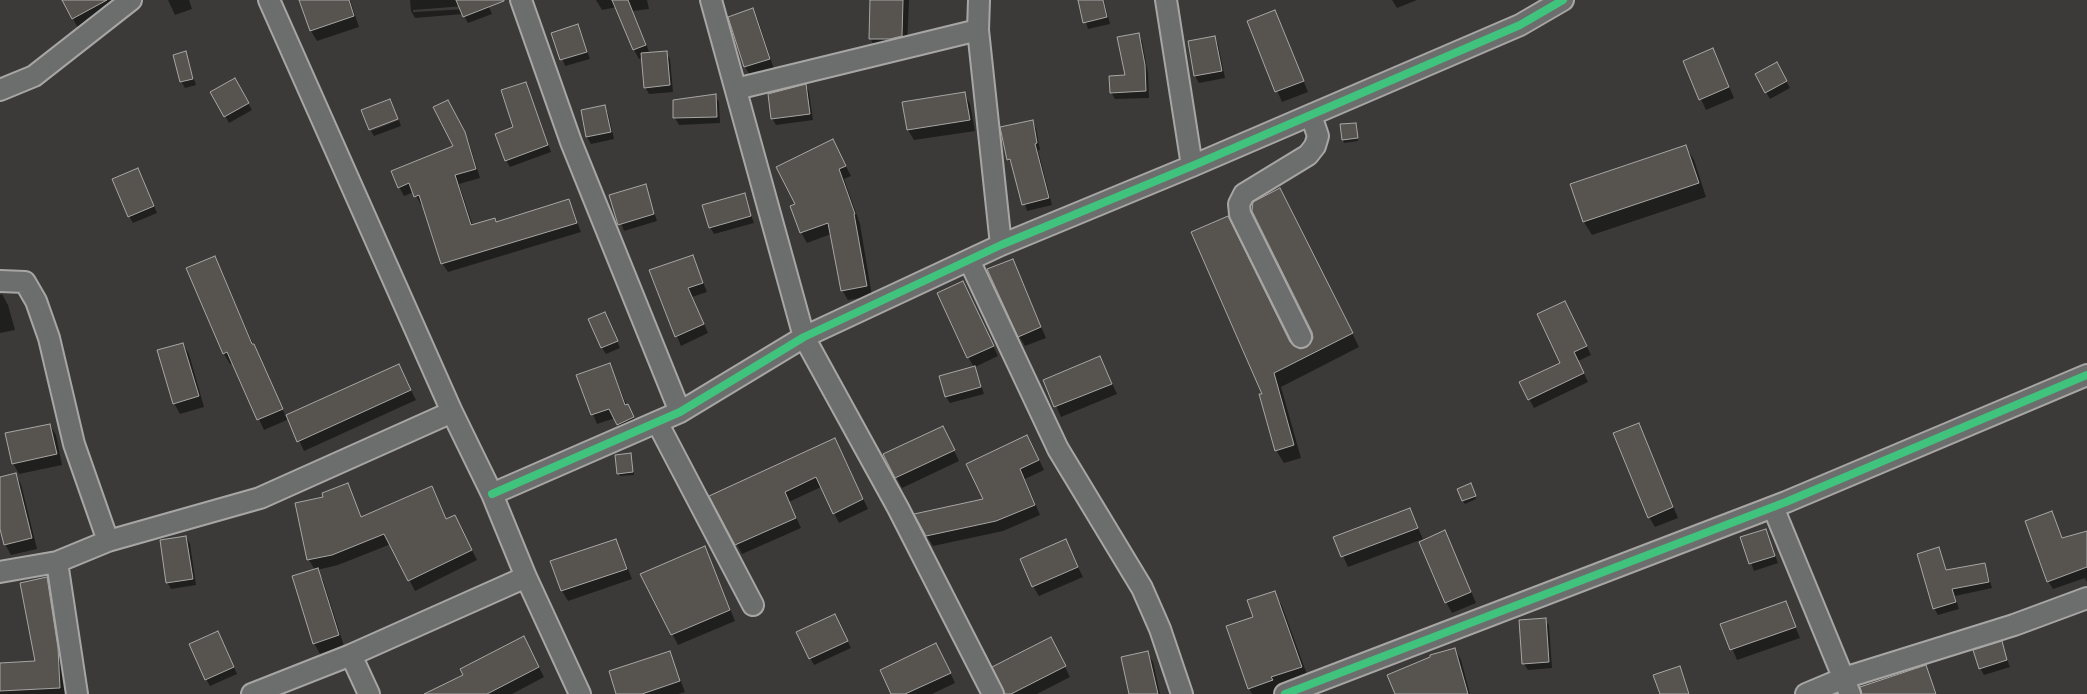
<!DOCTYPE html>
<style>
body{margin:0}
canvas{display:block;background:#3b3a38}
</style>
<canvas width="2087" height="694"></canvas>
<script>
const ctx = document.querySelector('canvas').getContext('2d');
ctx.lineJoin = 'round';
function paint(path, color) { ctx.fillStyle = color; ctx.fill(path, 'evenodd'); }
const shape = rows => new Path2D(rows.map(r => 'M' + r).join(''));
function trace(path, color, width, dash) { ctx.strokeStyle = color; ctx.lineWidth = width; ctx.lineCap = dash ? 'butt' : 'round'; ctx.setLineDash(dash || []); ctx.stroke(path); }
const shadow = shape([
 [63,0,122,0,116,8,78,28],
 [168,0,189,0,192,9,175,15],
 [306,0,350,0,359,27,317,41,311,31],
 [410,0,486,0,492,14,468,23,463,14,415,18,411,11],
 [465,6,466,9,413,12,413,10],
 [596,0,647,0,649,9,633,11,650,54,666,52,670,59,673,92,649,94,645,87,642,58,639,59,634,50,617,7,602,10],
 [871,0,909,0,907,47,876,49,870,38],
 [1079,0,1104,0,1110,24,1088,29],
 [1392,0,1417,0,1397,8],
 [752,10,758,20,774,69,751,77,745,67],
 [1275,12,1308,92,1282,102,1248,22],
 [578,26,590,59,565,66,553,33],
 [1138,34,1142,41,1148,73,1149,98,1115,99,1111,92,1126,77],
 [1215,37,1218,44,1225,78,1199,83,1195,76,1189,42],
 [185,53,196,85,185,88,181,81],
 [1718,60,1734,98,1706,110,1684,62],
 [1777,64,1790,88,1770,99,1756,75],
 [235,80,252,110,229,123,212,92],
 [525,84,551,152,510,167,506,160],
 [806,86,809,92,813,120,776,125,772,118],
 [964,93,970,104,975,131,914,140,908,130,904,103],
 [715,96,719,102,720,123,679,125,675,118,674,101],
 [604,107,608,113,614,139,591,144,587,137,582,111],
 [453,110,469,142,480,178,459,184,473,226,494,219,497,223,569,200,581,232,448,272,442,263,423,204,421,205,414,192,404,196,399,187,454,147],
 [399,120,401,126,374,136,371,131],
 [1032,121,1036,128,1040,150,1038,150,1052,205,1027,211,1013,166,1008,159],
 [1356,124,1358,141,1344,143,1343,140],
 [1686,147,1694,160,1706,197,1592,235,1584,222,1572,185],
 [838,151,851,176,844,179,860,224,872,296,848,300,842,290,831,234,807,243,801,232,797,205],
 [142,177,157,213,133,223,129,216],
 [645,185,657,221,624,231,611,196],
 [744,195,754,223,714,234,710,227],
 [1287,202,1359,347,1281,387,1301,458,1284,463,1276,450,1228,218,1291,344,1300,350,1307,348,1314,338],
 [692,256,707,292,692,297,708,333,681,346,650,271],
 [214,257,286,417,398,365,416,400,304,451,289,419,264,430,233,363,230,364,224,354,187,268],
 [1012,260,1046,338,1025,346,1019,336],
 [963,282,998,356,975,367,984,394,950,403,946,397,974,367,968,357],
 [2,294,8,305,15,330,0,333,0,295],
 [1570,311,1591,355,1578,361,1588,382,1534,408,1529,399,1561,363],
 [608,320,620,348,606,354,602,348],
 [183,344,189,354,204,407,180,414,174,403],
 [1100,358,1117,394,1061,417,1045,380],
 [610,365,627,406,638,426,623,433,615,418,597,424,578,376],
 [1638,424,1678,518,1655,527,1649,517],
 [50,425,56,435,62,465,19,474,13,463],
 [948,438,959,461,902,488,885,455],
 [1033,447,1044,470,1025,479,1040,515,1003,531,933,546,927,536,984,500],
 [840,449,868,509,839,523,821,487,789,502,801,528,742,554,711,496],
 [630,454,634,475,620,476,619,473],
 [15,474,21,484,37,549,11,555,5,544,0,524,0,478],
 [347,485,362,518,431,488,447,520,460,527,477,560,415,591,391,544,338,565,317,570,323,580,344,646,320,654,314,643,315,570,309,560,297,504,325,498],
 [1472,488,1476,499,1465,504,1463,501],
 [1410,510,1423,539,1348,567,1335,538],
 [2051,512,2063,539,2087,532,2087,582,2085,578,2053,589,2048,581],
 [1765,530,1778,563,1754,571,1742,538],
 [1445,532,1476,603,1452,613,1446,602],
 [186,537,190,544,196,585,171,589,167,582],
 [616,540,632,579,568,601,562,591],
 [1065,541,1083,577,1039,596,1033,586],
 [705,548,735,621,678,645,642,574],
 [1939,549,1947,571,1985,564,1992,588,1955,596,1959,609,1938,615,1934,608],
 [47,579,52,589,63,659,65,694,0,694,0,664,37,662],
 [1274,592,1282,606,1309,680,1279,694,1252,694,1249,688,1254,618],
 [1785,602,1800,638,1737,660,1722,624],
 [1545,619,1549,626,1552,668,1528,670,1524,664],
 [838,622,851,648,814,665,810,658],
 [218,632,237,674,210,686,206,679],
 [2001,643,2010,667,1984,675,1980,668],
 [529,648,544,677,512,694,427,694],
 [1056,649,1070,677,1037,694,1005,694],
 [1455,649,1461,660,1470,694,1396,694],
 [1147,652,1153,662,1160,694,1131,694],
 [670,653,685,692,678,694,618,694],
 [942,655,955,683,932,694,893,694],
 [1925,666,1937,694,1863,694],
 [1679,667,1690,694,1661,694]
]);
const building = shape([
 [62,0,107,0,72,19,62,0],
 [299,0,349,0,354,16,310,31,299,0],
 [456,0,504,0,504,1,463,17,456,0],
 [612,0,628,0,646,45,633,50,612,0],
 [870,0,903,0,902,36,890,39,869,39,870,0],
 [1078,0,1103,0,1107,17,1083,23,1078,0],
 [753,8,770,59,744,67,728,17,753,8],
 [1275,10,1304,81,1275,92,1247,21,1275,10],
 [578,24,587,52,560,60,551,33,578,24],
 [1139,33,1145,65,1146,91,1110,93,1109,76,1125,75,1117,37,1139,33],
 [1215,36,1222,71,1194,76,1188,41,1215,36],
 [1713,48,1729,87,1699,100,1683,61,1713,48],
 [186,51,193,79,180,82,173,55,186,51],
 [667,51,670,85,644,88,641,53,667,51],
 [1777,62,1787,81,1765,93,1755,74,1777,62],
 [235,78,249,103,224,117,210,92,235,78],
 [526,82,548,145,505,161,495,134,513,127,501,90,526,82],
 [806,84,810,114,771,119,768,94,806,84],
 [965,92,970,120,907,130,902,102,965,92],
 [716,94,717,117,673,118,673,100,716,94],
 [390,99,398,119,369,130,361,110,390,99],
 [448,100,465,132,476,169,455,175,471,225,495,218,496,222,569,199,577,223,441,264,419,195,414,197,409,183,398,188,391,171,453,146,433,107,448,100],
 [605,105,611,132,586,137,581,110,605,105],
 [1033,120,1037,143,1035,144,1049,198,1022,205,1010,159,1007,160,1000,127,1033,120],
 [1356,123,1358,138,1342,140,1340,124,1356,123],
 [833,139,846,166,839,169,855,214,854,214,867,286,841,291,828,223,800,233,790,206,795,204,776,167,833,139],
 [1686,145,1699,183,1583,222,1570,184,1686,145],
 [138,168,154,206,128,217,112,179,138,168],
 [646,184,654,214,618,225,609,195,646,184],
 [1280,188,1353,333,1274,373,1294,445,1275,451,1259,394,1262,394,1191,232,1228,216,1290,342,1300,349,1307,347,1313,338,1312,332,1252,211,1253,202,1280,188],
 [745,193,751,216,709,228,702,205,745,193],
 [693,255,703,283,688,288,704,324,675,337,649,270,693,255],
 [215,256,252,344,254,344,283,409,257,420,227,352,223,354,186,268,215,256],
 [1013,259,1041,327,1018,337,987,269,1013,259],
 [963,281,994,346,967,358,937,293,963,281],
 [1565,301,1587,346,1574,352,1584,373,1528,400,1519,382,1560,363,1537,314,1565,301],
 [605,312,618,341,601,348,588,319,605,312],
 [183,343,199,396,173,404,157,350,183,343],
 [1100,356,1112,384,1054,407,1043,380,1100,356],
 [610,363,625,405,628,404,634,417,617,425,609,409,591,415,576,375,610,363],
 [399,364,411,390,297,442,286,415,399,364],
 [975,366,981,387,945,397,939,376,975,366],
 [1639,423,1673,507,1648,518,1613,433,1639,423],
 [50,424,57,454,12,464,5,433,50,424],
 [943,426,955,450,895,478,883,454,943,426],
 [1027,435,1039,460,1020,469,1035,505,996,521,926,536,914,514,983,499,966,464,1027,435],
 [835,438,863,499,833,514,816,477,785,492,796,518,735,545,709,496,835,438],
 [631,453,633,472,617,474,615,455,631,453],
 [16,473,32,538,4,545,0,529,0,477,16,473],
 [348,483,361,517,432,486,446,519,455,515,472,550,408,581,384,534,332,555,307,560,295,503,323,497,322,493,348,483],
 [1471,483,1476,496,1462,501,1457,489,1471,483],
 [1410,508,1418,528,1341,557,1333,537,1410,508],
 [2052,511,2062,538,2087,531,2087,567,2047,582,2025,521,2052,511],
 [1766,529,1775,556,1749,564,1740,537,1766,529],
 [1445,530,1471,592,1445,603,1419,542,1445,530],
 [186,536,193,579,166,583,160,540,186,536],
 [616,539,627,569,561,591,550,561,616,539],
 [1066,539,1078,567,1032,587,1020,559,1066,539],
 [705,546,730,610,671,635,640,574,705,546],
 [1939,547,1946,570,1985,563,1989,582,1952,589,1956,602,1933,609,1917,554,1939,547],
 [318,568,339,635,313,644,292,576,318,568],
 [47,577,58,648,60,688,0,691,0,663,35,661,20,583,47,577],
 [1275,591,1302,667,1271,677,1273,680,1248,689,1226,626,1253,617,1247,600,1275,591],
 [1786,601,1796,627,1730,650,1720,624,1786,601],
 [835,614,848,641,809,659,796,632,835,614],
 [1546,618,1549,662,1522,664,1519,620,1546,618],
 [218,631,234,667,205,680,189,644,218,631],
 [524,636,539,667,487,694,424,694,463,675,460,669,524,636],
 [1051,637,1066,666,1011,694,1005,694,992,667,1051,637],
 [2002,641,2007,660,1979,669,1973,650,2002,641],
 [936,643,951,673,905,694,891,694,880,670,936,643],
 [1455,648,1468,694,1395,694,1387,675,1430,657,1430,655,1455,648],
 [670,651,680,681,642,694,616,694,609,671,670,651],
 [1148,651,1158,694,1129,694,1121,657,1148,651],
 [1926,665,1936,694,1862,694,1860,687,1926,665],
 [1680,666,1689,694,1660,694,1653,675,1680,666]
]);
const street = shape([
 [269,0,452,412,492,494,526,577,580,694],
 [521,0,571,142,680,412],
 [711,0,804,337,898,508,993,694],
 [979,0,978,30,1001,245],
 [1166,0,1192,166],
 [736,89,978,30],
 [0,90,34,76,131,0],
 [969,260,1058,449,1142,588,1160,629,1182,694],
 [0,281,25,282,36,301,49,338,74,444,108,541],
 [1301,337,1240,214,1239,204,1244,194,1308,155,1315,146,1318,136,1311,115],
 [657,422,753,605],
 [492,494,680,412,804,337,1001,245,1192,166,1520,25,1563,0],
 [1773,507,1850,694],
 [57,562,77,694],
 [0,572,57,562,108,541,260,498,452,412],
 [351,655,369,694],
 [252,694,351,655,526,577],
 [1285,694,1786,502,2087,375],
 [1806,694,1844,678,2014,625,2087,598]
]);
const cycleway = shape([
 [492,494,680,412,804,337,1001,245,1192,166,1520,25,1563,0],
 [1285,694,1786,502,2087,375]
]);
paint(shadow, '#0007');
paint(building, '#575450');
trace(building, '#a7a6a5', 1);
trace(street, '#a7a6a5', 24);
trace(street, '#6c6d6d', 20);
trace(cycleway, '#40c37c', 8);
</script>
